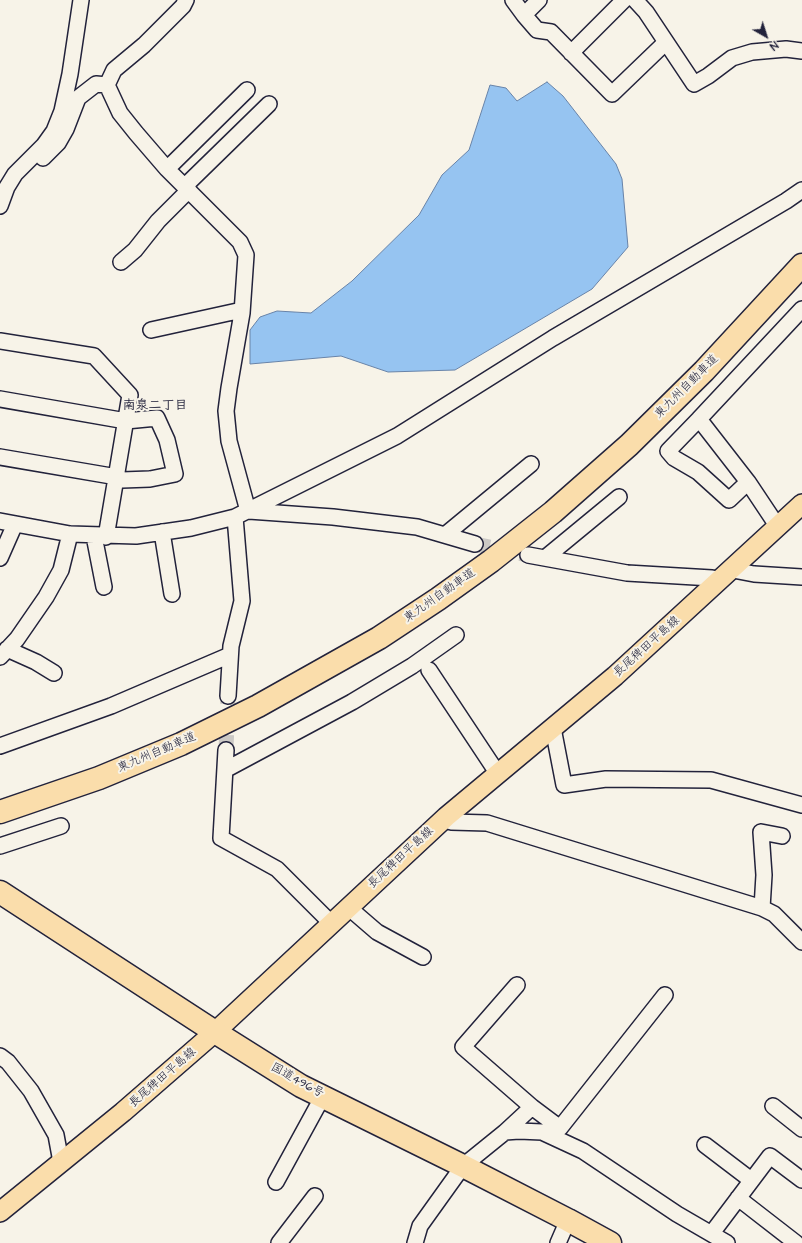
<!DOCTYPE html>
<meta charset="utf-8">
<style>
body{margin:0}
#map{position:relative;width:802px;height:1243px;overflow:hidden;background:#f7f3e8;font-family:"Architects Daughter",sans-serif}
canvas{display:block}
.north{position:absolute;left:746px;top:16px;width:40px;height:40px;-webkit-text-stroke:3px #f7f3e8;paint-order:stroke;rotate:141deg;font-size:11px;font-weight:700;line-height:16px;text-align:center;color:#22223b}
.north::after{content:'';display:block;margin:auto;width:14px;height:18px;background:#22223b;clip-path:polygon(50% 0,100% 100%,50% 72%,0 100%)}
</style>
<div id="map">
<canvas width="802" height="1243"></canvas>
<div class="north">N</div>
</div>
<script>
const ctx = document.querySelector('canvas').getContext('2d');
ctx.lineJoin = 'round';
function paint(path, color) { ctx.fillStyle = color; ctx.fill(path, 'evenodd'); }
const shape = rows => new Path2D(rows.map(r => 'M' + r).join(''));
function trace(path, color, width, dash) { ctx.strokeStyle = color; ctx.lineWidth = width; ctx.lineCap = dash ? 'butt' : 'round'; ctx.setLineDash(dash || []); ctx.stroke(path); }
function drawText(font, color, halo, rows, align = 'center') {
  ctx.font = font + ' "Architects Daughter","Klee One",sans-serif'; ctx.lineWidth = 4; ctx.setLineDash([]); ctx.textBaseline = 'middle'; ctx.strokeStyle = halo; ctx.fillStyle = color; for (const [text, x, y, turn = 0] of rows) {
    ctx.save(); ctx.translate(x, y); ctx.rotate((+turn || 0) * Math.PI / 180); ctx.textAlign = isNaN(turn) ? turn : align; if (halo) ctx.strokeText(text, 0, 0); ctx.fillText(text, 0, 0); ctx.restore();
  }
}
const water = shape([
 [547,82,563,96,616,164,622,179,628,247,592,289,455,370,388,372,341,356,250,364,250,330,260,317,277,311,311,313,352,281,419,215,442,175,469,150,490,85,506,88,517,101,547,82]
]);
const minorTunnel = shape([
 [475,544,528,555],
 [226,750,228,696]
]);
const minor = shape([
 [186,0,183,6,144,45,114,70,107,85,120,113,136,133,167,169,240,242,246,255,242,313,229,388,226,411,229,441,248,511],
 [513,0,524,15],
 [539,0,524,15,537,30,551,32,612,94,665,43],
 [635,0,646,12,694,84,708,76,732,58,752,52,786,49,802,51],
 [571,53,624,0],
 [43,158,58,143,66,129,78,98,96,84,107,85],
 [167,169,247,90],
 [185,186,269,104],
 [0,206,7,187,15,174,44,145,54,131,62,111,70,74,81,0],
 [121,262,135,250,158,221,189,190],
 [151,330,242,310],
 [0,341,94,356,130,395,106,537],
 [0,399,126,421,157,418,167,440,175,474,150,479,122,480,117,477,0,457],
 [699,419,668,451,674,458,698,472,729,500,748,482],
 [249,511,333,517,417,527,475,544],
 [0,521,70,534,136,536,191,528,235,517,397,436,553,338,786,201,802,190],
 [778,527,748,482,699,419,802,309],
 [162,532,172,594],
 [445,535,531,464],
 [94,536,104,587],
 [528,555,627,573,712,578,718,583],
 [0,558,15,524],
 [545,558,619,497],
 [733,570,754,574,802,577],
 [7,649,36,662,54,673],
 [0,657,17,639,46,597,61,570,70,534],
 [429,670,498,774],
 [228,696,231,646,242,601,235,517],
 [553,728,564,785,606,779,711,780,802,805],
 [0,746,111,706,230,655],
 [226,750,221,838,277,869,331,923],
 [225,770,352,702,412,666,456,635],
 [446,817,451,822,487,823,762,908,774,914,802,942],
 [0,846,61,826],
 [348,907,377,932,423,957],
 [762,908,764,875,761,832,782,836],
 [517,985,463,1047,532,1107],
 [0,1056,8,1062,31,1091,56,1135,61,1162],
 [773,1106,802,1129],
 [505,1132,532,1107,560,1128,665,995],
 [705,1145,751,1180],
 [276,1182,323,1096],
 [738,1198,796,1243],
 [712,1233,770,1156,802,1180],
 [279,1243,315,1196],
 [415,1243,420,1226,463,1166,505,1132,519,1131,542,1132,583,1151,677,1214,727,1243],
 [558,1243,568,1220]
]);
const major = shape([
 [0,1212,123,1112,215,1032,446,817,615,676,802,504]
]);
const highway = shape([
 [0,812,99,778,181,744,258,706,379,638,438,599,491,561,553,512,629,445,704,371,802,265],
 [0,892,215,1032,301,1086,463,1166,568,1220,610,1243]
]);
const streetNames = [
 ["東九州自動車道",687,387,-45],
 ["東九州自動車道",440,596,-35],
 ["長尾稗田平島線",647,647,-42],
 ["東九州自動車道",157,753,-23],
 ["長尾稗田平島線",401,858,-43],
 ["長尾稗田平島線",163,1078,-41],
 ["国道496号",297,1081,29]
];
const neighbourhoodNames = [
 ["南泉二丁目",155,406]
];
paint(water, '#96c4f1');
trace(water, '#6883a8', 1);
trace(minorTunnel, '#ccc9c5', 15, [15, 8]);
trace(minor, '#22223b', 18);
trace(major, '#22223b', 22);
trace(highway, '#22223b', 25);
trace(minor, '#f7f3e8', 15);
trace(major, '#faddab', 19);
trace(highway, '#faddab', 22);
drawText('12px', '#22223b', '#f7f3e8', streetNames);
drawText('bold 13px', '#22223b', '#f7f3e8', neighbourhoodNames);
</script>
